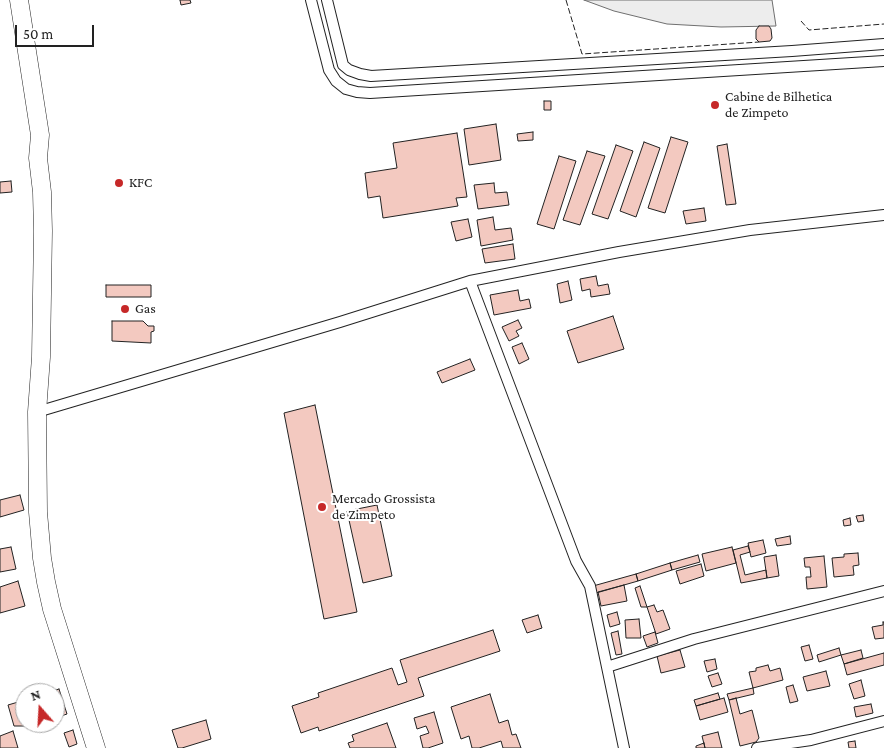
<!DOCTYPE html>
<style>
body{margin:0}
#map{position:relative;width:884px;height:748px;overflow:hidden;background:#fff;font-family:"Crimson Pro",serif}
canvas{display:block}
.north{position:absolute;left:15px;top:683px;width:50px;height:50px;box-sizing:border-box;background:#fff;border:1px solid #a7a7a7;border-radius:50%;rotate:341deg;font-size:14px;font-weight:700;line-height:20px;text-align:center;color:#222}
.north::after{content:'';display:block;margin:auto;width:18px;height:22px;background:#c62828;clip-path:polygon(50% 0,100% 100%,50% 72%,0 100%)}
.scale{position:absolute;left:15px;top:25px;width:79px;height:22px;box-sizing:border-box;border:2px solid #222;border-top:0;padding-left:6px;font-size:15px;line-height:18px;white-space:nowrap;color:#222;-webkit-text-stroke:4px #fff;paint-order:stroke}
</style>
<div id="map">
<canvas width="884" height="748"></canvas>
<div class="north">N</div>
<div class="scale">50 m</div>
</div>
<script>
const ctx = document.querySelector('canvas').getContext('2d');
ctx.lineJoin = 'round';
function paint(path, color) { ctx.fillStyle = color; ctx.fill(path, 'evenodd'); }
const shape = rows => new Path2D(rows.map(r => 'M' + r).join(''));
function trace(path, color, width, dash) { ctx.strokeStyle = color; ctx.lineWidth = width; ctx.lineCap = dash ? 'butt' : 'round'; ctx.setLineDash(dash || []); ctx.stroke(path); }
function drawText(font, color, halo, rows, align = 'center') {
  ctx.font = font + ' "Crimson Pro",serif'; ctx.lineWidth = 4; ctx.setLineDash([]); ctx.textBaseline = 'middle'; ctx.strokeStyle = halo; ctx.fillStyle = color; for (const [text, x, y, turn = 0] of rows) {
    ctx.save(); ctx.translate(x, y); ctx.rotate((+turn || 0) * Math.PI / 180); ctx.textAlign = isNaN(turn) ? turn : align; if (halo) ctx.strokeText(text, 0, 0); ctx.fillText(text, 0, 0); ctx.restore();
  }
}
const parking = shape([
 [584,0,772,0,776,26,721,27,667,24,614,11,584,0]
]);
const building = shape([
 [180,0,190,0,191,3,181,5,180,0],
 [759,26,769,26,771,29,772,38,770,41,759,42,756,39,756,30,759,26],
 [544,101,551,101,551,110,544,110,544,101],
 [718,101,718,107,712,108,712,102,718,101],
 [496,124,501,160,469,165,464,129,496,124],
 [533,132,533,140,518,141,517,134,533,132],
 [457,133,467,197,456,198,458,206,383,218,380,196,368,198,365,173,397,168,393,143,457,133],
 [671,137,688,142,665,213,648,208,671,137],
 [644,142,660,148,636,217,620,211,644,142],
 [727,144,736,204,726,205,717,146,727,144],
 [616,145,633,151,608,219,592,214,616,145],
 [587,151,605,156,580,225,563,220,587,151],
 [559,156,576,161,554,229,537,224,559,156],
 [11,181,12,192,0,193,0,182,11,181],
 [494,183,495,193,507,192,509,205,478,209,474,185,494,183],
 [704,208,706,221,686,224,683,211,704,208],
 [493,217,495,230,511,228,513,240,481,246,477,220,493,217],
 [468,219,472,237,456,241,451,222,468,219],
 [513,244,515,259,485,263,482,249,513,244],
 [596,276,598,286,608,284,610,294,591,297,590,289,582,291,580,279,596,276],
 [568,281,572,300,560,303,557,284,568,281],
 [106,285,151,285,151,297,106,297,106,285],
 [518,290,520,301,529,299,531,308,494,315,490,295,518,290],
 [613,316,624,349,578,363,567,331,613,316],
 [518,320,522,328,516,331,519,336,509,341,502,327,518,320],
 [112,321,143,321,148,326,154,326,154,331,151,332,151,343,112,341,112,321],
 [522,343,529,359,519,364,512,347,522,343],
 [470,359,475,370,442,383,437,372,470,359],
 [315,405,357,612,324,619,284,413,315,405],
 [20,495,24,510,0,517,0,500,20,495],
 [377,505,392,576,363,583,347,511,377,505],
 [863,515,864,521,858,522,856,516,863,515],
 [850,518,851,525,844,526,843,520,850,518],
 [790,536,791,544,777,546,775,539,790,536],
 [763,540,766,553,751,557,748,543,763,540],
 [748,546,750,552,740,555,745,575,766,570,767,578,741,583,733,550,748,546],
 [11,547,16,569,0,572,0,549,11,547],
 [732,547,736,563,706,571,702,554,732,547],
 [858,553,859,565,853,566,854,575,834,577,832,558,844,557,844,554,858,553],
 [698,555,700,562,672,570,670,563,698,555],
 [776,555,779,576,767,578,764,557,776,555],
 [824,556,827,587,807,589,806,577,811,577,810,567,805,567,804,558,824,556],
 [670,563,672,570,638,581,636,574,670,563],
 [701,564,704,576,680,584,676,571,701,564],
 [636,574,638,581,596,593,593,586,636,574],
 [18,581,25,606,0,613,0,587,18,581],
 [624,585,627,601,601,606,598,592,624,585],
 [640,586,647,607,641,607,635,588,640,586],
 [654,605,657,612,663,610,670,629,656,634,647,607,654,605],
 [617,612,620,624,610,627,607,615,617,612],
 [538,615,542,628,527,633,522,620,538,615],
 [639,619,641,638,626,638,625,620,639,619],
 [883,622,884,622,884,638,875,639,872,627,883,625,883,622],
 [493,630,500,651,418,678,424,696,319,731,318,727,301,733,292,706,319,697,318,693,392,668,398,685,407,682,400,660,493,630],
 [618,631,622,654,616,655,611,633,618,631],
 [655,632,658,643,647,647,643,636,655,632],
 [809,645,813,659,805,661,801,647,809,645],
 [839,648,841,655,819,662,817,655,839,648],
 [680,650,685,667,661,673,657,656,680,650],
 [861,650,863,658,844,664,841,655,861,650],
 [884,653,884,665,847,675,844,664,884,653],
 [715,659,717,669,707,672,704,661,715,659],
 [768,665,770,671,780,668,783,680,753,688,749,672,756,671,756,668,768,665],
 [826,671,830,686,807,691,803,677,826,671],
 [718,673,722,684,712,687,708,676,718,673],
 [861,680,865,696,854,699,849,684,861,680],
 [793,685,798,701,790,703,786,687,793,685],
 [753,688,754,694,729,700,727,694,753,688],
 [59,689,67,714,55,718,55,693,46,693,59,689],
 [718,693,720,699,696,706,694,700,718,693],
 [490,694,499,723,508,720,512,735,516,734,521,748,503,748,501,741,479,748,472,748,469,736,461,739,451,707,490,694],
 [724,698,728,712,700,720,696,706,724,698],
 [736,698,740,714,752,710,759,738,756,742,740,746,729,700,736,698],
 [25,700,25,723,41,723,32,726,14,726,8,705,25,700],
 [871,704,873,713,856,717,854,707,871,704],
 [434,712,443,743,428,748,423,748,420,736,429,733,426,726,417,729,414,718,434,712],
 [206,720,211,739,182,748,178,748,172,730,206,720],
 [387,723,396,748,350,748,348,743,354,741,352,735,387,723],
 [73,730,77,744,69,747,64,733,73,730],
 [13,731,18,748,0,748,0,736,13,731],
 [718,732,722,748,705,748,702,736,718,732],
 [855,741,856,748,849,748,848,742,855,741],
 [704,743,705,748,696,748,696,746,704,743]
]);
const street = shape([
 [311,0,329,70,336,81,346,89,357,92,370,93,884,61],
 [327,0,343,65,349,70,360,74,371,76,792,51,884,44],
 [470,281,576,561,590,586,624,748],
 [37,412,340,322,470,281,619,252,750,230,884,215],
 [607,667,694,639,884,591],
 [757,748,811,740,884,721]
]);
const highway = shape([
 [19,0,40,135,38,158,42,192,43,231,41,357,37,412,38,512,42,558,46,582,52,609,96,748]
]);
const fence = shape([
 [566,0,582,54,759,42],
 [801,21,809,30,884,24]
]);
const markers = [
 [715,105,5,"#c62828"],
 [119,183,5,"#c62828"],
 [125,309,5,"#c62828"],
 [322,507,5,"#c62828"]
];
const poiNames = [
 ["Cabine de Bilhetica",725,97],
 ["de Zimpeto",725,113],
 ["KFC",129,183],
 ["Gas",135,309],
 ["Mercado Grossista",332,499],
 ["de Zimpeto",332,515]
];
paint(parking, '#ededed');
trace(parking, '#6f6f6f', 1);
paint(building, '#f3c9c0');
trace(building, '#222', 1);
trace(street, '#222', 12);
trace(highway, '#222', 19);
trace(street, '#fff', 10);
trace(highway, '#fff', 18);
trace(fence, '#222', 1, [6, 2.5]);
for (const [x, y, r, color] of markers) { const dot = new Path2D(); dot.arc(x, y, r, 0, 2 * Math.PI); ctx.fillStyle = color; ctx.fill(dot); trace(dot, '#fff', 2); }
drawText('14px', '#222', '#fff', poiNames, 'left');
</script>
